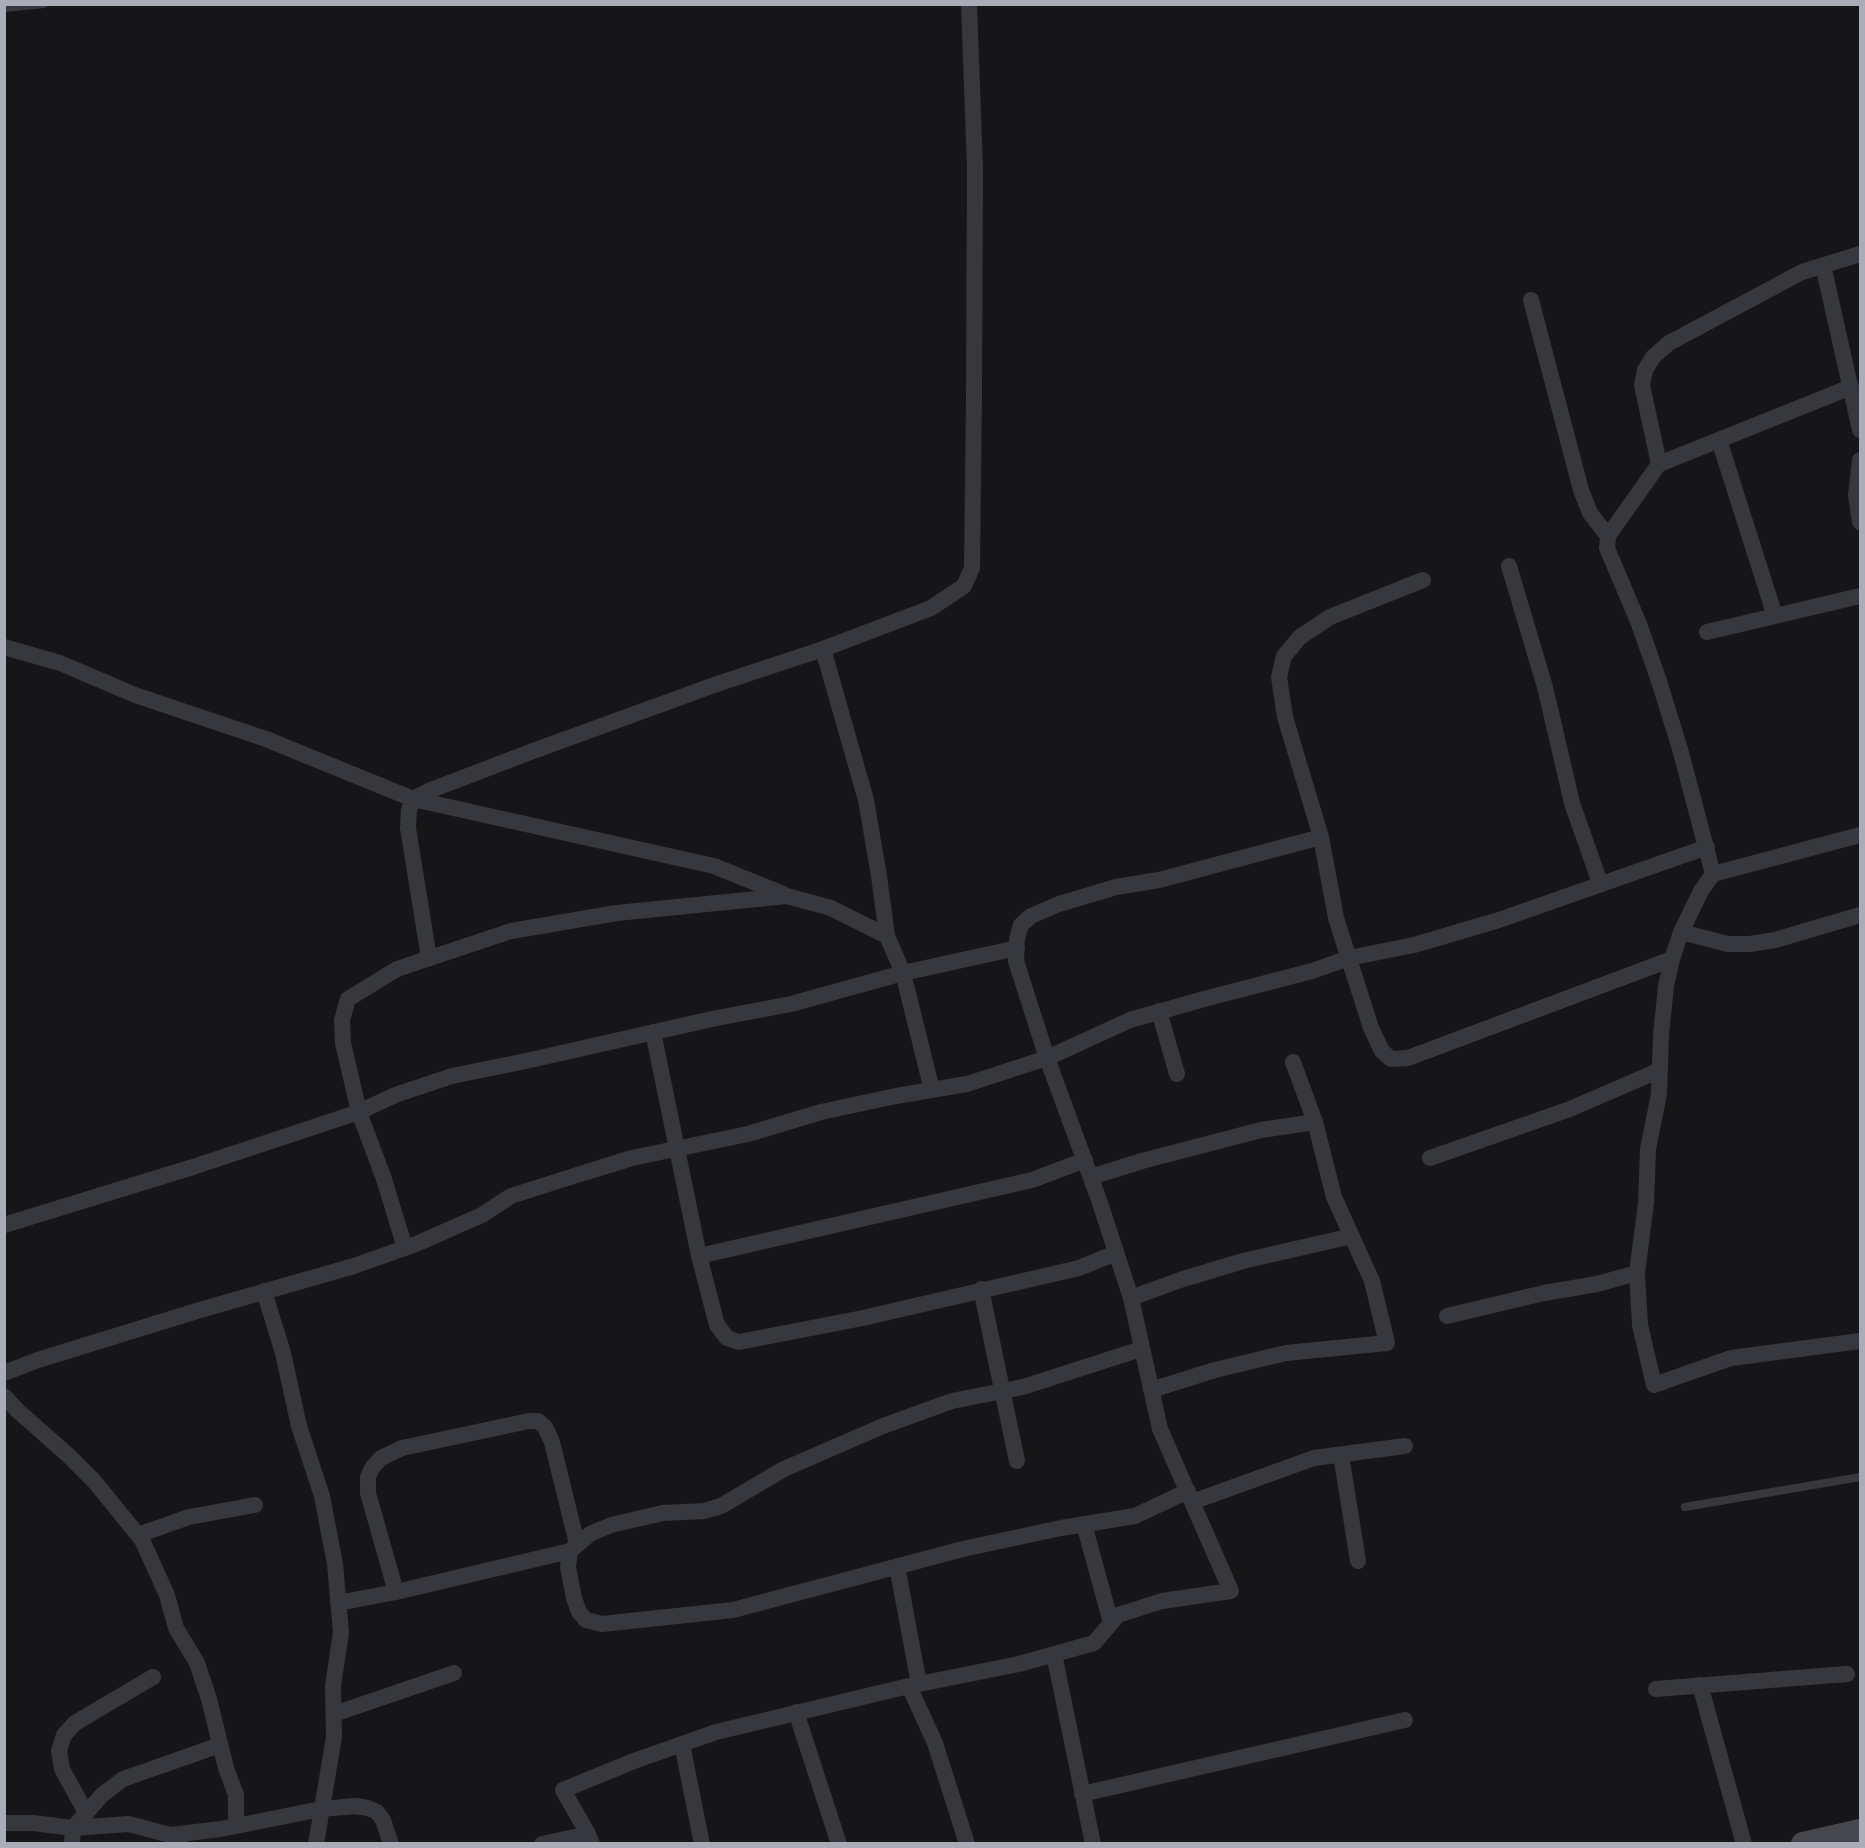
<!DOCTYPE html>
<style>
body{margin:0}
#map{position:relative;width:1865px;height:1848px;overflow:hidden;background:#161618;font-family:"Golos Text",sans-serif}
canvas{display:block}
.frame{position:absolute;inset:0;border:6px solid #a8adb8;pointer-events:none}
</style>
<div id="map">
<canvas width="1865" height="1848"></canvas>
<div class="frame"></div>
</div>
<script>
const ctx = document.querySelector('canvas').getContext('2d');
ctx.lineJoin = 'round';
const shape = rows => new Path2D(rows.map(r => 'M' + r).join(''));
function trace(path, color, width, dash) { ctx.strokeStyle = color; ctx.lineWidth = width; ctx.lineCap = dash ? 'butt' : 'round'; ctx.setLineDash(dash || []); ctx.stroke(path); }
const lane = shape([
 [4,8,44,4],
 [1685,1507,1860,1477]
]);
const street = shape([
 [1860,254,1802,272,1669,343,1653,357,1645,370,1642,385,1659,464,1608,536,1607,548,1639,624,1659,681,1680,749,1713,874,1701,891,1681,932,1672,959,1666,986,1661,1035,1659,1094,1648,1149,1646,1203,1637,1273,1640,1325,1654,1385,1731,1358,1860,1341],
 [1823,265,1860,430],
 [1531,300,1581,490,1590,513,1608,536],
 [1719,440,1775,616],
 [1860,460,1856,495,1860,522],
 [1659,464,1851,387],
 [1509,566,1545,687,1572,803,1600,883],
 [1423,580,1330,617,1300,637,1284,656,1279,677,1285,717,1321,837,1336,918,1371,1028,1382,1051,1391,1059,1408,1058,1672,959],
 [1707,632,1860,596],
 [4,647,60,663,135,695,266,739,413,799,714,866,783,894],
 [823,649,866,800,879,876,887,936],
 [1713,874,1860,835],
 [1681,932,1728,944,1750,944,1775,940,1860,915],
 [429,958,408,828,409,810,413,799,431,790,533,751,717,684,823,649,931,608,964,586,972,568,974,395,975,168,969,4],
 [1159,1011,1177,1074],
 [653,1032,699,1256,1032,1180,1085,1160],
 [1430,1158,1570,1109,1660,1070],
 [1091,1177,1142,1161,1261,1130,1315,1122],
 [4,1225,193,1167,359,1112,395,1095,452,1076,526,1061,712,1019,791,1004,903,973,1017,948],
 [405,1248,384,1179,359,1112,343,1043,342,1020,348,999,397,969,511,931,617,913,787,896,831,908,887,936,903,973,932,1090],
 [699,1256,717,1325,727,1338,739,1342,863,1318,1079,1268,1116,1253],
 [981,1289,1017,1461],
 [264,1291,283,1353,299,1426,322,1496,335,1564,341,1632,333,1686,334,1737,316,1844],
 [1131,1298,1180,1280,1243,1261,1352,1236],
 [1447,1316,1544,1293,1597,1284,1637,1273],
 [1141,1349,1023,1387,952,1401,883,1426,784,1469,721,1506,704,1511,663,1513,611,1525,590,1534,570,1551,568,1567,574,1598,579,1612,586,1620,602,1624,733,1610,963,1549,1061,1528,1135,1516,1188,1491],
 [4,1373,38,1360,200,1310,354,1266,416,1244,482,1215,511,1196,577,1175,632,1158,748,1134,821,1112,896,1096,967,1084,1047,1058,1130,1020,1204,999,1312,971,1349,958,1414,945,1499,920,1707,847],
 [1151,1390,1215,1370,1286,1353,1387,1343,1372,1281,1334,1197,1315,1122,1293,1062],
 [4,1396,17,1410,69,1456,94,1481,142,1540,167,1595,176,1628,197,1663,209,1699,226,1768,236,1795,236,1826],
 [1341,1455,1358,1561],
 [1192,1502,1314,1458,1405,1446],
 [1084,1524,1111,1623],
 [138,1535,189,1517,255,1505],
 [897,1566,919,1684],
 [396,1592,368,1493,368,1477,372,1468,381,1458,402,1448,529,1421,538,1421,545,1427,552,1442,577,1544],
 [338,1603,396,1592,570,1551],
 [1054,1654,1093,1844],
 [1700,1685,1744,1844],
 [909,1686,935,1743,967,1844],
 [1656,1689,1847,1674],
 [796,1712,839,1844],
 [334,1714,454,1673],
 [682,1744,702,1844],
 [1082,1794,1405,1720],
 [86,1813,62,1769,59,1751,64,1735,75,1723,153,1677],
 [4,1823,33,1823,73,1828,129,1824,181,1838],
 [171,1835,221,1829,321,1809,356,1806,368,1808,377,1812,383,1820,391,1844],
 [72,1844,73,1828,102,1795,123,1779,220,1745],
 [542,1844,588,1834],
 [592,1844,588,1834,563,1790,634,1761,716,1732,909,1686,1019,1664,1094,1643,1118,1615,1162,1601,1231,1591,1160,1429,1131,1298,1099,1200,1047,1058,1016,961,1017,939,1021,925,1031,916,1059,904,1116,887,1159,880,1321,837]
]);
const secondary = shape([
 [1803,1844,1860,1831]
]);
trace(lane, '#37383d', 8);
trace(street, '#37383d', 16);
trace(secondary, '#45474d', 24);
</script>
